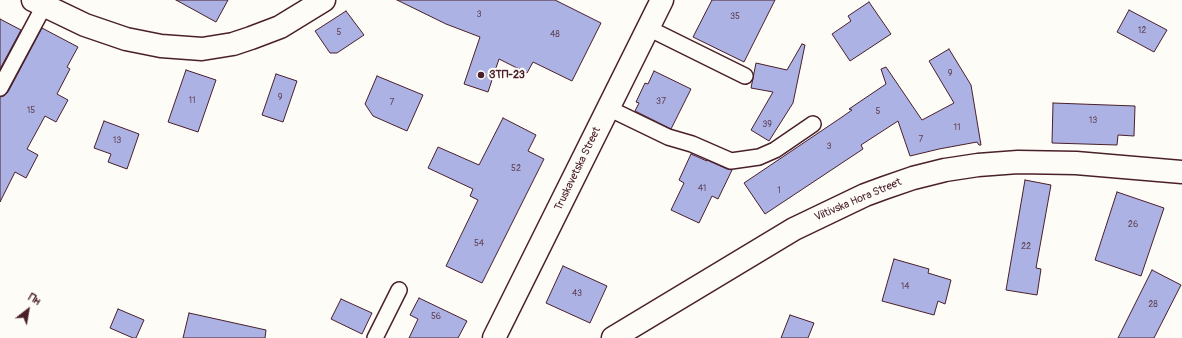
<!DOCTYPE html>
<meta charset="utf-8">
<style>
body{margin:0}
#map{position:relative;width:1182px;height:338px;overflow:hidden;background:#fdfcf7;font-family:Pangolin,sans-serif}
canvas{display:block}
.north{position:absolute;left:8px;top:290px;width:40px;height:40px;-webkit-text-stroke:3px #fdfcf7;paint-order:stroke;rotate:31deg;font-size:11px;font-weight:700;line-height:16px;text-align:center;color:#4a1f2b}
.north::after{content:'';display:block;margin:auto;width:14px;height:18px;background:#4a1f2b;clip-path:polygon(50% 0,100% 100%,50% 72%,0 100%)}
</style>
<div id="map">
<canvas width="1182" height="338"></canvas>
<div class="north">Пн</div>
</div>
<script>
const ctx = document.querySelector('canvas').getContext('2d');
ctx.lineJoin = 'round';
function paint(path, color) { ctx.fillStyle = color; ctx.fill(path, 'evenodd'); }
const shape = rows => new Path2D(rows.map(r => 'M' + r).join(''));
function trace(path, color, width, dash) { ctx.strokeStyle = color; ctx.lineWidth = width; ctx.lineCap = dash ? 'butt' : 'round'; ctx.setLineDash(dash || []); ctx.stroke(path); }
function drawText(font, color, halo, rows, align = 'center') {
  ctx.font = font + ' Pangolin,sans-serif'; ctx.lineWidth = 4; ctx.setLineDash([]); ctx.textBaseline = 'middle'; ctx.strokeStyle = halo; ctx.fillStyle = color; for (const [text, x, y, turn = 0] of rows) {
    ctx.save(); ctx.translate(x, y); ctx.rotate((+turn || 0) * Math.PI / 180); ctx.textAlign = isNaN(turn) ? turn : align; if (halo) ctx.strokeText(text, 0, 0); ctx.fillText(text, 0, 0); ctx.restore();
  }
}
const building = shape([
 [176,0,228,0,216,22,176,0],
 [397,0,555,0,601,23,572,81,533,62,527,73,499,59,488,92,464,84,480,37,446,24,397,0],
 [712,0,775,0,744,62,693,37,712,0],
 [869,2,891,34,850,61,832,34,851,21,848,16,869,2],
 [1129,10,1167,30,1154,52,1117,32,1129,10],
 [346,11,364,35,337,53,330,53,315,31,346,11],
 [0,19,21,30,0,69,0,19],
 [42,28,78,47,67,67,70,69,57,94,68,100,56,122,45,116,27,149,38,155,26,178,15,172,0,202,0,97,4,96,8,92,42,28],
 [802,44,805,45,793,103,769,141,751,130,773,92,751,88,756,63,787,70,802,44],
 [949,49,971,85,981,145,979,145,977,142,939,149,910,156,898,121,861,145,863,149,765,214,744,183,842,117,852,110,849,109,886,84,881,69,886,67,922,120,954,103,929,61,949,49],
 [186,70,216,80,198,132,168,122,186,70],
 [654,71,691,89,671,129,635,111,639,103,636,102,645,83,648,84,654,71],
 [276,74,297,81,283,122,262,115,276,74],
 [377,76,423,95,407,131,373,116,365,104,377,76],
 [1053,103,1135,106,1134,136,1118,135,1117,145,1052,143,1053,103],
 [503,118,536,135,528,151,544,159,482,283,446,266,478,200,470,196,473,189,428,168,438,147,479,165,503,118],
 [104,121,139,134,127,169,108,162,111,154,94,148,104,121],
 [691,154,707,161,707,160,727,169,732,170,718,199,712,196,699,223,671,210,684,183,679,180,691,154],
 [1025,180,1051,185,1036,268,1041,269,1037,295,1006,290,1025,180],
 [1117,192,1164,208,1141,276,1095,260,1117,192],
 [894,259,929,269,928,273,951,280,945,304,938,301,934,315,882,301,894,259],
 [563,266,607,286,590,323,546,303,563,266],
 [1152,270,1181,285,1154,338,1118,338,1152,270],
 [419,298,467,321,458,338,409,338,418,319,410,315,419,298],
 [341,299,372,313,362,334,331,319,341,299],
 [118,309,144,320,136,338,133,338,110,328,118,309],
 [189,313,266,330,265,338,183,338,189,313],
 [790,315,814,323,808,338,781,338,790,315]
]);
const lane = shape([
 [648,28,745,76],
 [0,88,44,6],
 [608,108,668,137,692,144,731,161,759,157,775,150,813,124],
 [375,338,399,290]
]);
const street = shape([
 [33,0,85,25,126,39,161,46,202,49,233,44,251,38,280,27,324,0]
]);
const secondary = shape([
 [494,338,662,0],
 [613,338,794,229,865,195,884,188,913,178,945,170,978,165,1018,162,1076,163,1182,172]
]);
const markers = [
 [481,75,4,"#4a1f2b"]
];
const numberNames = [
 ["3",479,15],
 ["35",735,17],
 ["12",1142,31],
 ["5",339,33],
 ["48",555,35],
 ["9",950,74],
 ["9",280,98],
 ["11",192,101],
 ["37",661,102],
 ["7",392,103],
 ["15",31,111],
 ["5",878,112],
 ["13",1093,121],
 ["39",767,125],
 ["11",957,128],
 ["7",921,140],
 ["13",117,141],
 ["3",829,147],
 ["52",516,169],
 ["41",702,189],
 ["1",779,191],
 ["26",1133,225],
 ["54",479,244],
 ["22",1026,247],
 ["14",905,287],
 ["43",577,294],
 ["28",1153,305],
 ["56",436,317]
];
const poiNames = [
 ["ЗТП-23",489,75]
];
const streetNames = [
 ["Truskavetska Street",578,169,-64],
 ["Viitivska Hora Street",858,200,-23]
];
paint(building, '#acb2e3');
trace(building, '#4a1f2b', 1);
trace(lane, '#4a1f2b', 18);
trace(street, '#4a1f2b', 25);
trace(secondary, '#4a1f2b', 25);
trace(lane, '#fdfcf7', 15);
trace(street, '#fdfcf7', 22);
trace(secondary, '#fdfcf7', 22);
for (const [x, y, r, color] of markers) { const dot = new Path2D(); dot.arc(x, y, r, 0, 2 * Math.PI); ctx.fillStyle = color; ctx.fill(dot); trace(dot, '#fdfcf7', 1.5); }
drawText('9px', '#624459', null, numberNames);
drawText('bold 11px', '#4a1f2b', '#fdfcf7', poiNames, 'left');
drawText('11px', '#4a1f2b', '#fdfcf7', streetNames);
</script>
